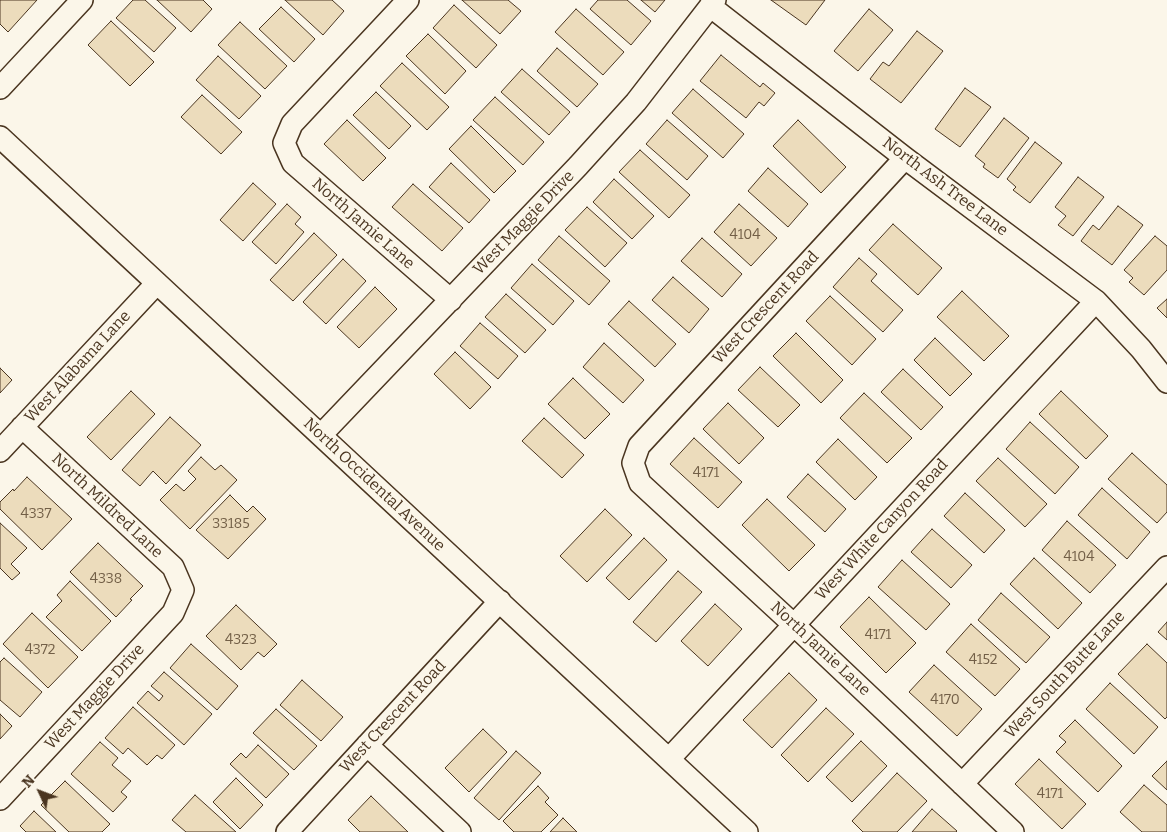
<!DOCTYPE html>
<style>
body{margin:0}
#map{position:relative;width:1167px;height:832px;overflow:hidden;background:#fbf6e9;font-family:Bitter,serif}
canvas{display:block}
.north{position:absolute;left:15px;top:767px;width:50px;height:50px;-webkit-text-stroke:4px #fbf6e9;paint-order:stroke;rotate:313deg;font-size:14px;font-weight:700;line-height:20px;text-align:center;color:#4a3520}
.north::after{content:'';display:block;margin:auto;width:18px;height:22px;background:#4a3520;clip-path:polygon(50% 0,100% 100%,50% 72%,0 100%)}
</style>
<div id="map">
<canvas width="1167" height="832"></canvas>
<div class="north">N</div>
</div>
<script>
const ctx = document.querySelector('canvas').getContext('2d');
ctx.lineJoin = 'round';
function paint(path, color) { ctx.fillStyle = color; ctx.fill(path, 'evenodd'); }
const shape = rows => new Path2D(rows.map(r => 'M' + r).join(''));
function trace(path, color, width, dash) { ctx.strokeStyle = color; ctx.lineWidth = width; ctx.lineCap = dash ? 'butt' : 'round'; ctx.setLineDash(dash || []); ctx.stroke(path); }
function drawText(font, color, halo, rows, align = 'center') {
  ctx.font = font + ' Bitter,serif'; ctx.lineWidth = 4; ctx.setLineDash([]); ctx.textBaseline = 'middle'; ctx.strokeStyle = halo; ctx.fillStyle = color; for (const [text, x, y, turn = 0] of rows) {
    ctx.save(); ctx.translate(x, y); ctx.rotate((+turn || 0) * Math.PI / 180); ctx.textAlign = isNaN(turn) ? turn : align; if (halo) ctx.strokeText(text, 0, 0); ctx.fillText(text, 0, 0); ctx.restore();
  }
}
const building = shape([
 [0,0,37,0,8,32,0,24,0,0],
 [133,0,145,0,176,28,154,52,116,18,133,0],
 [157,0,203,0,212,9,191,32,157,0],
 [285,0,332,0,344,11,323,35,285,0],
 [462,0,508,0,521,11,500,34,462,0],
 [598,0,627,0,651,21,631,45,590,9,598,0],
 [641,0,665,0,655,12,641,0],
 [771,0,825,0,806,25,771,0],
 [454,5,497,45,476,68,433,28,454,5],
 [281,7,315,39,294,62,259,29,281,7],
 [576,9,624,52,603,75,555,32,576,9],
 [869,9,893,30,858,71,834,51,869,9],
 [111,21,154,62,130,86,88,45,111,21],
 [240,22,287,66,265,89,218,45,240,22],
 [917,31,943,51,901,103,870,79,883,62,889,66,917,31],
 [428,34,466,71,445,94,406,56,428,34],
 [557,48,598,84,577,107,537,71,557,48],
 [721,55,760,87,763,83,775,93,764,106,759,102,746,118,700,81,721,55],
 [218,56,261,96,239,119,196,80,218,56],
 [402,63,449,107,427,130,380,86,402,63],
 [522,69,570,112,549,135,501,92,522,69],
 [965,88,991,107,960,147,935,129,965,88],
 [693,89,744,134,723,158,672,113,693,89],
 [376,92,411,126,389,149,353,115,376,92],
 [202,95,242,132,221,154,181,117,202,95],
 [495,97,544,142,523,165,473,120,495,97],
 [1004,118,1029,138,998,178,983,167,985,164,975,156,1004,118],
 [347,120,386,158,363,181,324,144,347,120],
 [667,120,708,156,687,180,646,144,667,120],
 [798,120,846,167,821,193,773,146,798,120],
 [471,126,516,171,494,193,449,149,471,126],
 [1035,142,1062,163,1030,203,1013,190,1016,187,1007,179,1035,142],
 [640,150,690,195,669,218,619,172,640,150],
 [451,163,490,200,469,223,429,187,451,163],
 [768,168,808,204,788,227,748,191,768,168],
 [1078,177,1104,197,1073,236,1058,225,1066,216,1055,207,1078,177],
 [614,179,654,216,632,239,593,202,614,179],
 [253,183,276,204,243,241,220,220,253,183],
 [413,184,463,228,442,251,392,207,413,184],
 [287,204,301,217,295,224,304,232,276,264,252,242,287,204],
 [739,204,777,238,751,266,714,232,739,204],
 [1118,206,1143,225,1112,265,1081,241,1093,225,1099,230,1118,206],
 [587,207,627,243,605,267,565,230,587,207],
 [893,224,942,268,918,295,869,250,893,224],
 [314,233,337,255,293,301,270,280,314,233],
 [559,236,610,281,589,305,538,260,559,236],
 [1155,236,1167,246,1167,270,1144,295,1129,282,1133,278,1124,270,1155,236],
 [702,238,742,274,722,297,681,261,702,238],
 [859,258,877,274,871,281,903,310,883,332,833,287,859,258],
 [343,259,366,281,326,324,303,302,343,259],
 [532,264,574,301,553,325,511,288,532,264],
 [673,277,709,309,689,333,652,300,673,277],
 [375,287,397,309,359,348,337,327,375,287],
 [962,291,1009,336,984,361,937,317,962,291],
 [506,294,546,330,525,353,485,317,506,294],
 [830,296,876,339,852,365,806,321,830,296],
 [1167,299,1167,318,1157,308,1167,299],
 [629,301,676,344,655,367,608,324,629,301],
 [480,323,518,356,498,379,460,346,480,323],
 [796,333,843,380,821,403,773,356,796,333],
 [935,338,972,374,950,396,914,360,935,338],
 [604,343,644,380,623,403,583,367,604,343],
 [455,352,491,387,470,409,434,374,455,352],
 [760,367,800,405,778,427,738,390,760,367],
 [0,368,12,380,0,393,0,368],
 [903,369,943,407,921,430,881,392,903,369],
 [573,378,610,414,585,439,548,404,573,378],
 [131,391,155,414,111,460,87,437,131,391],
 [1061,391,1108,436,1086,459,1039,414,1061,391],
 [864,393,912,438,887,463,840,418,864,393],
 [728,403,764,438,739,464,703,429,728,403],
 [170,417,201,445,166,484,153,471,140,486,122,470,170,417],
 [544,418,584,455,562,478,522,441,544,418],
 [1030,422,1079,467,1055,494,1006,449,1030,422],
 [694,438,742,482,718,508,670,464,694,438],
 [838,439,877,477,855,500,816,462,838,439],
 [1132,453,1167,485,1167,512,1157,523,1108,479,1132,453],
 [201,457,215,470,221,465,237,480,190,529,160,500,176,484,184,491,196,479,188,471,201,457],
 [998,458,1047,504,1025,527,976,481,998,458],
 [808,474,846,509,825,532,787,497,808,474],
 [27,477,72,519,42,550,0,509,0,502,13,489,14,491,27,477],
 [1102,488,1150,532,1127,559,1078,515,1102,488],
 [965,493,1005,530,984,553,944,516,965,493],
 [230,495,247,512,253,506,266,519,228,559,196,530,230,495],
 [767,499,815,545,789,571,742,525,767,499],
 [605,509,632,535,587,582,560,556,605,509],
 [1067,521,1116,565,1090,593,1042,550,1067,521],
 [0,523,27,548,11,564,20,573,12,580,0,568,0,523],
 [932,529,972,565,951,588,911,552,932,529],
 [644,538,667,560,629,600,606,578,644,538],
 [98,543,143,586,130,599,132,600,116,617,70,572,98,543],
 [1034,558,1082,603,1058,629,1010,584,1034,558],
 [902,560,950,604,926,630,878,587,902,560],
 [678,571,702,592,656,642,633,622,678,571],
 [70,581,111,621,82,651,46,617,62,601,57,595,70,581],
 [1001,593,1050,637,1026,663,978,620,1001,593],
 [869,597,916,643,886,673,840,627,869,597],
 [715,604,742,629,708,666,681,641,715,604],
 [236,605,277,644,264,657,258,652,241,670,206,636,236,605],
 [32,613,78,657,48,688,3,644,32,613],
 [1167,622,1167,640,1158,632,1167,622],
 [971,624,1020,669,995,696,946,652,971,624],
 [191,644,238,686,217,710,170,668,191,644],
 [1147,644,1167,663,1167,717,1165,719,1118,674,1147,644],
 [4,658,42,692,20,717,0,700,0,662,4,658],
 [934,665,982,709,957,736,909,692,934,665],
 [164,672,212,714,184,745,137,703,148,691,159,701,163,696,151,686,164,672],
 [789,673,817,700,772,748,743,720,789,673],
 [302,680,343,717,321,741,280,705,302,680],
 [1110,683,1158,727,1134,754,1086,709,1110,683],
 [133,707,175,745,162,759,157,755,147,765,128,748,123,754,105,738,133,707],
 [826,708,854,734,808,782,781,755,826,708],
 [276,709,317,746,294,770,253,733,276,709],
 [0,714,12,726,0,739,0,714],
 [1075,720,1122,766,1098,792,1056,752,1066,742,1059,736,1075,720],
 [483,729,507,752,469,792,445,768,483,729],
 [861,741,887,766,852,802,826,777,861,741],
 [100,742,118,758,112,765,131,781,121,792,127,797,113,812,71,774,100,742],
 [258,745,289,774,266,798,230,764,241,753,246,758,258,745],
 [516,751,541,773,499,820,474,798,516,751],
 [1039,759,1086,804,1062,829,1015,784,1039,759],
 [1167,761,1167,790,1152,776,1167,761],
 [897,773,927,801,897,832,863,832,852,821,897,773],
 [236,778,263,805,240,829,213,802,236,778],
 [65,781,110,824,102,832,69,832,41,805,65,781],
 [1144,785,1167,805,1167,832,1142,832,1120,812,1144,785],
 [538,786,549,798,545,802,558,815,541,832,514,832,503,821,538,786],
 [195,795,236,832,186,832,172,820,195,795],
 [371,796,408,832,360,832,348,820,371,796],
 [932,809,957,831,956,832,912,832,932,809],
 [34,811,56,832,26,832,20,826,34,811],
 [563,818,577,832,550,832,563,818]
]);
const minor = shape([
 [408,0,292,124,284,143,293,163,451,300],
 [710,6,905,158,1096,301,1141,349,1167,382],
 [0,88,82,0],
 [0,137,747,832],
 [905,158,639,446,633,463,640,483,794,625,1013,832],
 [321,435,578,166,636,102,715,0],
 [0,451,157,283],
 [367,745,460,832],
 [669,759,1096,301],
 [962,784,1167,567],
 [0,799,173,613,183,590,173,567,22,427],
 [287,832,500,601]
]);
const numberNames = [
 ["4104",745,235],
 ["4171",706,473],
 ["4337",36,514],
 ["33185",231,524],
 ["4104",1079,557],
 ["4338",106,579],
 ["4171",878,635],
 ["4323",241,640],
 ["4372",40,650],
 ["4152",983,660],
 ["4170",945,700],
 ["4171",1050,794]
];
const streetNames = [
 ["North Ash Tree Lane",945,187,37],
 ["West Maggie Drive",524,223,-46],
 ["North Jamie Lane",363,224,41],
 ["West Crescent Road",766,308,-47],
 ["West Alabama Lane",78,367,-47],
 ["North Occidental Avenue",374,485,43],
 ["North Mildred Lane",107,506,43],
 ["West White Canyon Road",882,530,-47],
 ["North Jamie Lane",820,649,43],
 ["West South Butte Lane",1065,675,-47],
 ["West Maggie Drive",95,697,-47],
 ["West Crescent Road",393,717,-47]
];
paint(building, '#ecdcbc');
trace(building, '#4a3520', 1);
trace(minor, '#4a3520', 24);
trace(minor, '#fbf6e9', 21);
drawText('14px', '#725f47', null, numberNames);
drawText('16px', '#4a3520', '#fbf6e9', streetNames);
</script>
